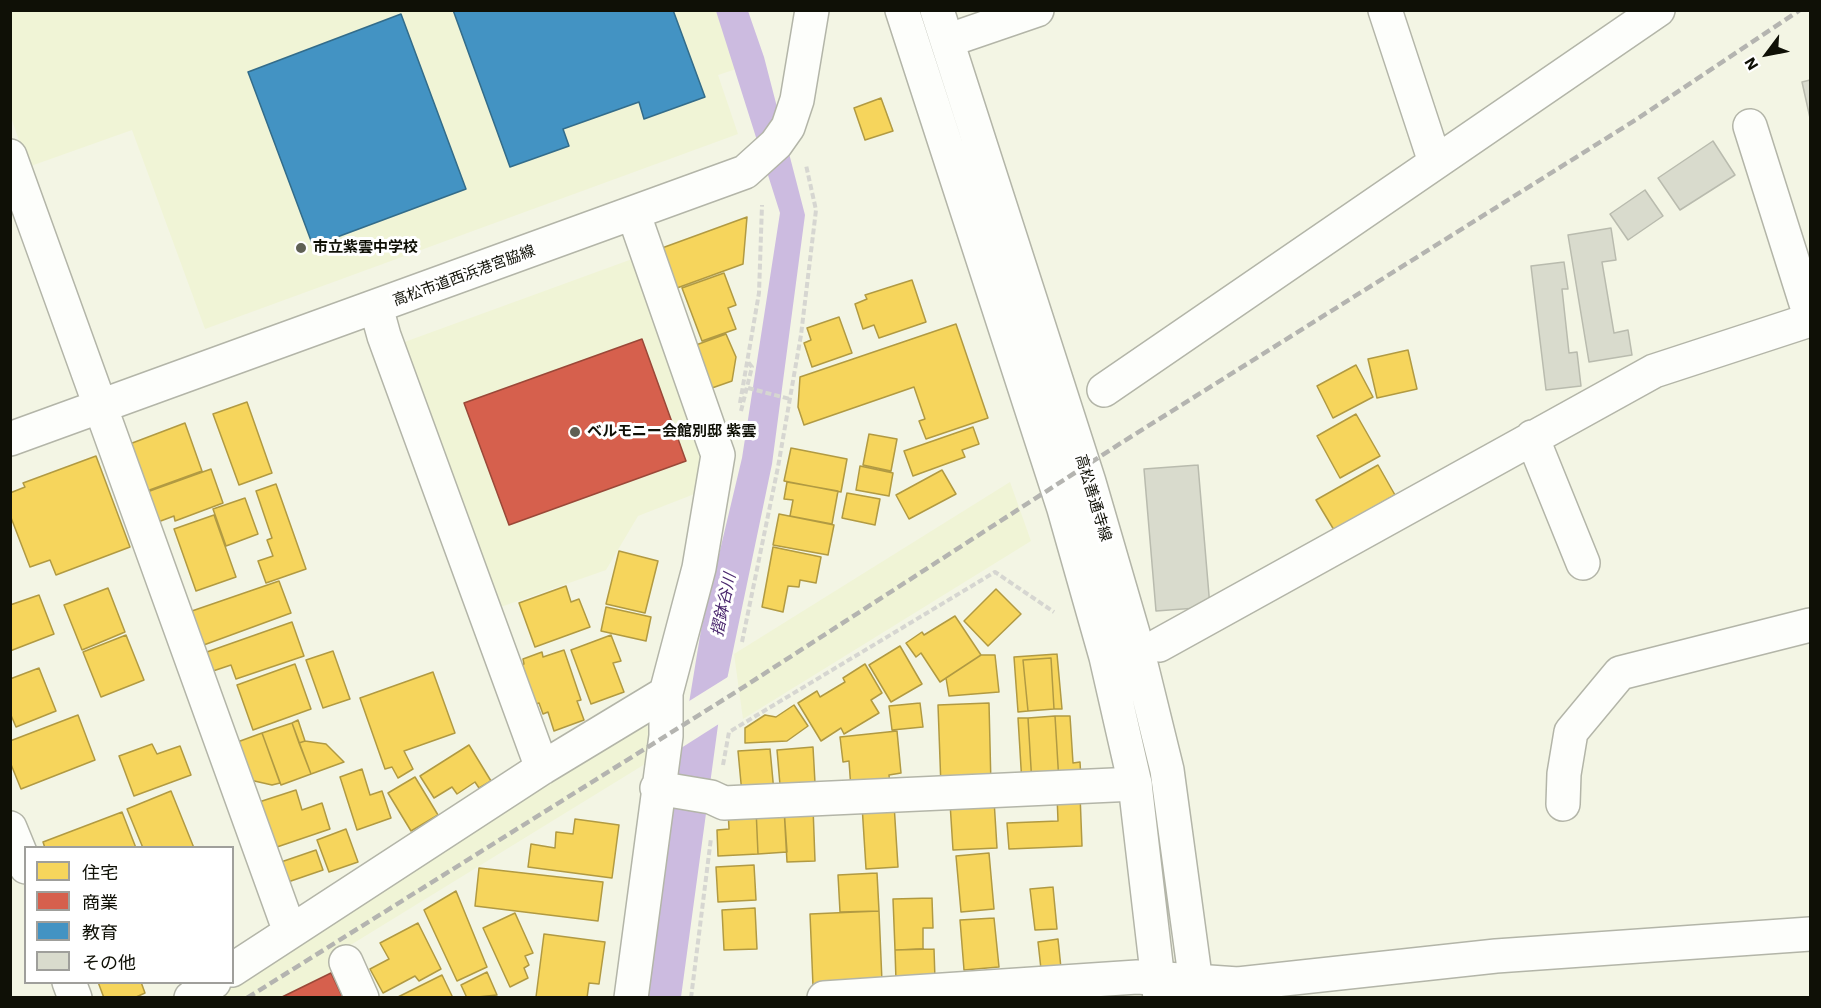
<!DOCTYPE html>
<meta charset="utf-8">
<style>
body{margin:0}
#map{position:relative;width:1821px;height:1008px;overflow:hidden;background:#f3f5e4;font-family:"Work Sans","Noto Sans JP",sans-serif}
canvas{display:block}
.frame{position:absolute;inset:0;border:12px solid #0f1006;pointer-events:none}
.legend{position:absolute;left:24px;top:846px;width:210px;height:138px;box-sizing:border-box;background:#fff;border:2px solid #9f9f9b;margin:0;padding:8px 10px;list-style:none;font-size:18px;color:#0f1006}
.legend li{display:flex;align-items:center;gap:12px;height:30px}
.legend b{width:30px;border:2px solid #9f9f9b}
.north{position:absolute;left:1737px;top:24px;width:60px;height:60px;-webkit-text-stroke:4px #fff;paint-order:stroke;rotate:238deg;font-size:16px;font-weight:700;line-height:24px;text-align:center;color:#0f1006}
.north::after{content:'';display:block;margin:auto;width:21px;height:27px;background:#0f1006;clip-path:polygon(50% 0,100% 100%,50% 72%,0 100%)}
</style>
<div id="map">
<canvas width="1821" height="1008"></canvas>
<div class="frame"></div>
<ul class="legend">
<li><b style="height:16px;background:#f6d55c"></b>住宅</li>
<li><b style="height:16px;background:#d6604d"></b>商業</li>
<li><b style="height:16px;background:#4393c3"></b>教育</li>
<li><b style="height:16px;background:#d9dbcd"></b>その他</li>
</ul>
<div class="north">N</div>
</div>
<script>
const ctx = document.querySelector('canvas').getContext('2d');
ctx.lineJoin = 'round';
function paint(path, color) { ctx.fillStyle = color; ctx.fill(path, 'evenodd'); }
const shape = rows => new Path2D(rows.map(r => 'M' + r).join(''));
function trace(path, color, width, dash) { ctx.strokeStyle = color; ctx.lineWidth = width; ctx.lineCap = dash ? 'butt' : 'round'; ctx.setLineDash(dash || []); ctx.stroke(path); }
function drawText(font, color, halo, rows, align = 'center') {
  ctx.font = font + ' "Work Sans","Noto Sans JP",sans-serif'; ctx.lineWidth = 6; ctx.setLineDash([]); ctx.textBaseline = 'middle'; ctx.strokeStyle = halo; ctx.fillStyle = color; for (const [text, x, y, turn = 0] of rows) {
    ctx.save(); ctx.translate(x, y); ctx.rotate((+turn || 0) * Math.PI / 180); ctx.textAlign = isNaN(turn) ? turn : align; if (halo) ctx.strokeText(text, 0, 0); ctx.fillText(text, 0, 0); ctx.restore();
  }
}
const built = shape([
 [716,10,736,69,718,75,738,134,205,329,132,130,28,167,11,117,11,11],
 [635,258,707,459,702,491,638,516,606,570,495,609,399,344],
 [1010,482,1031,541,743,719,734,654],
 [641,723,653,729,645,764,349,946,350,997,207,998]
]);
const water = shape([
 [716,11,748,11,764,57,805,215,772,464,719,718,681,997,648,998,678,770,701,630,742,458,780,213]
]);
const pier = shape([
 [731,675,722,722,678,750,686,703]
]);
const homes = shape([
 [881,98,893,131,865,140,854,108,881,98],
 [747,217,743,264,677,288,662,248,747,217],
 [724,273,736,305,728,308,736,329,702,341,682,288,724,273],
 [912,280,926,322,879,338,874,325,863,329,855,304,867,299,865,295,912,280],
 [839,317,852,353,812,367,804,343,811,340,807,328,839,317],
 [956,324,988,418,926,439,919,421,925,419,914,387,804,425,798,407,800,377,956,324],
 [726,334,736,357,732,381,712,388,696,345,726,334],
 [1408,350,1417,389,1377,398,1368,359,1408,350],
 [1356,365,1373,397,1333,418,1317,386,1356,365],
 [247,402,272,473,239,485,213,414,247,402],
 [1356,414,1380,456,1340,478,1317,436,1356,414],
 [185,423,202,471,144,492,127,445,185,423],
 [973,427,979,444,962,450,965,457,913,476,904,451,973,427],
 [869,434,897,439,891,471,863,465,869,434],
 [791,448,847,459,841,492,784,481,791,448],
 [96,456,130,547,56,575,50,560,30,567,10,515,10,493,25,487,23,483,96,456],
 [1378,465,1395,495,1334,530,1316,500,1378,465],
 [860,466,893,473,889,496,856,490,860,466],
 [211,469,223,503,175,521,174,516,158,522,147,492,211,469],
 [942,470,956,494,909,519,896,495,942,470],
 [787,482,838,491,832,524,790,516,793,500,784,499,787,482],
 [276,484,306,569,266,583,258,561,273,556,267,540,272,538,256,491,276,484],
 [847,493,880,499,875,525,842,518,847,493],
 [245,498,258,534,226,546,213,509,245,498],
 [779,514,834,525,828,555,773,545,779,514],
 [214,515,236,577,196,591,174,529,214,515],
 [773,547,821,557,816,583,800,580,799,587,788,586,783,612,762,607,773,547],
 [619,551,658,561,645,613,606,604,619,551],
 [279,581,291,613,201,646,189,612,279,581],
 [566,586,571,602,579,599,590,627,535,647,519,603,566,586],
 [108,588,125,632,82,650,64,605,108,588],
 [996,589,1021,614,988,646,964,621,996,589],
 [39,595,54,634,10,651,10,605,39,595],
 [606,607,651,617,646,641,601,631,606,607],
 [955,616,981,655,940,682,921,653,916,657,906,643,922,632,924,635,955,616],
 [292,622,304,656,236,679,231,665,210,672,204,653,292,622],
 [126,635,144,680,101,697,83,652,126,635],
 [611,635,621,661,613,663,624,692,591,704,571,650,611,635],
 [900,646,922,684,891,702,869,665,900,646],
 [564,650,581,700,577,701,584,720,554,731,548,712,543,714,539,703,530,706,517,667,524,664,523,659,542,652,543,657,564,650],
 [333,651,350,699,323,708,306,660,333,651],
 [1057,654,1062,709,1054,709,1051,658,1023,660,1028,711,1018,712,1014,657,1057,654],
 [981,655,995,655,999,692,949,696,946,678,981,655],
 [1051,658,1054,709,1028,711,1023,660,1051,658],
 [295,664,311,709,253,730,237,685,295,664],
 [865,664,882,693,871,700,879,713,844,734,841,728,821,741,798,703,817,691,820,697,845,682,843,678,865,664],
 [39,668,56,711,16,727,10,713,10,679,39,668],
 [433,672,455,733,404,751,413,769,398,778,392,767,385,769,360,698,433,672],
 [920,703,923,727,892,730,889,706,920,703],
 [989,703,991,786,941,787,938,705,989,703],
 [794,705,808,726,787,741,745,743,745,728,765,715,776,717,794,705],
 [78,715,95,760,21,789,10,762,10,741,78,715],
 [1055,716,1070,716,1073,763,1080,762,1081,780,1059,782,1055,716],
 [1055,716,1059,782,1032,784,1028,718,1055,716],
 [1018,718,1028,718,1032,784,1022,784,1018,718],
 [298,720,305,741,299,743,292,723,298,720],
 [292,723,311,774,281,785,262,733,292,723],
 [897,731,901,773,889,775,890,786,851,789,849,761,843,762,840,737,897,731],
 [262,733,280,783,272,785,250,780,232,744,262,733],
 [305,741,326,744,344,762,311,774,299,743,305,741],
 [152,744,157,754,180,746,191,775,134,796,119,756,152,744],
 [469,745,491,781,479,788,475,782,457,794,452,787,434,798,420,776,469,745],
 [813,747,815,783,780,785,777,750,813,747],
 [770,749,774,792,742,794,738,751,770,749],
 [362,769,370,795,382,791,391,818,357,830,340,777,362,769],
 [415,777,438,815,411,831,388,793,415,777],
 [296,790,302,810,322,803,330,829,274,848,259,802,296,790],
 [171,791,194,848,143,848,127,809,171,791],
 [1080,794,1082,846,1009,849,1007,823,1058,821,1057,795,1080,794],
 [994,800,997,848,953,850,950,803,994,800],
 [894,804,898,867,866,869,862,805,894,804],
 [813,807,815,861,787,862,784,808,813,807],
 [784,808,787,852,758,854,756,809,784,808],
 [756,809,758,854,718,856,717,830,729,829,728,810,756,809],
 [122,812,136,848,45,848,43,842,122,812],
 [575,819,619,825,612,878,528,867,531,844,555,848,556,832,573,834,575,819],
 [346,829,358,862,329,872,317,840,346,829],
 [316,850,323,870,288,882,281,862,316,850],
 [989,853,994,909,961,912,956,856,989,853],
 [754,865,756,900,718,902,716,867,754,865],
 [479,868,603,882,598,921,475,906,479,868],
 [877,873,879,911,840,912,838,875,877,873],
 [1053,887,1057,929,1035,930,1030,889,1053,887],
 [456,891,487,967,457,981,424,910,456,891],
 [932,898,933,928,923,928,923,949,895,950,893,899,932,898],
 [755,908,757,949,724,950,722,910,755,908],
 [879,911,882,982,813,986,810,914,879,911],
 [515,913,533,953,525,956,529,965,524,968,528,978,510,987,483,928,515,913],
 [994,918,999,967,964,970,960,920,994,918],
 [418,923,441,969,419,981,415,976,383,993,370,969,389,959,380,943,418,923],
 [544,934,605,942,599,984,589,983,587,998,536,997,544,934],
 [1058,939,1061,968,1041,969,1038,942,1058,939],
 [934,949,935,980,896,981,895,950,934,949],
 [487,972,497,995,467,998,461,985,487,972],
 [442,975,453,998,396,998,442,975],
 [98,982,141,982,145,993,134,998,104,998,98,982]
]);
const shops = shape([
 [642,339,686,461,509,525,464,403,642,339],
 [331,973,343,998,282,998,282,997,331,973]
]);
const schools = shape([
 [453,10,673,10,705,97,644,119,639,102,563,129,569,146,510,167,453,10],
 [401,14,466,189,313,246,248,72,401,14]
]);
const building = shape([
 [1810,80,1810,118,1802,82,1810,80],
 [1713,141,1735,175,1680,210,1658,178,1713,141],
 [1645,190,1663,216,1628,240,1610,214,1645,190],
 [1611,228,1616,260,1602,262,1614,333,1628,330,1632,355,1589,362,1568,235,1611,228],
 [1564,262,1568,289,1562,289,1569,353,1577,352,1581,386,1546,390,1531,266,1564,262],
 [1198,465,1210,607,1156,611,1144,469,1198,465]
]);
const path = shape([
 [748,388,790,399],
 [740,403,759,293,762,205],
 [741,411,752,367,748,362],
 [742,642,778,467,801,335,816,210,806,165],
 [723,765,729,732,995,572,1054,612],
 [691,998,711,838]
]);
const minor = shape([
 [1385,10,1435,162],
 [964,35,1037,10],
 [1750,126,1810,316],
 [10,156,290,932],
 [376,307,384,336,542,768],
 [1104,390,1658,10],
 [1532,437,1583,563],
 [10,439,745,172,776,144,788,127,797,100,812,10],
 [1159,645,1654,371,1810,320],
 [657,788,711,797,724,803,1135,784],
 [1563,804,1564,774,1571,732,1620,673,1810,625],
 [10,828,26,867],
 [346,962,362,998],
 [232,970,542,768,666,693],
 [69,982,75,998],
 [191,998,214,982],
 [631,998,666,736,666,693,699,568,718,455,634,215],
 [824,998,1137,977,1238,984,1496,956,1810,934]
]);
const major = shape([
 [902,10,1064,509,1106,657,1135,784,1160,998],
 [937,10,1089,482,1135,640,1167,770,1198,998]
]);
const rail = shape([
 [247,998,739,690,1121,443,1637,119,1800,10]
]);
const markers = [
 [301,248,6,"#5f6054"],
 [575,432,6,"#5f6054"]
];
const poiNames = [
 ["市立紫雲中学校",313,248],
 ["ベルモニー会館別邸 紫雲",587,432]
];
const streetNames = [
 ["高松市道西浜港宮脇線",464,276,-20],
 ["高松善通寺線",1093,498,73]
];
const waterNames = [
 ["摺鉢谷川",724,605,-78]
];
paint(built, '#f0f4d6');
paint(water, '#ccbbe0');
paint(pier, '#f3f5e4');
paint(homes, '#f6d55c');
trace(homes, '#b19a42', 1.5);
paint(shops, '#d6604d');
trace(shops, '#9a4838', 1.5);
paint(schools, '#4393c3');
trace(schools, '#336c8a', 1.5);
paint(building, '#d9dbcd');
trace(building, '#b9bbae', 1.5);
trace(minor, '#b3b5a8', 36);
trace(major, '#b3b5a8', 36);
trace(path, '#d6d6d1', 4, [6, 3]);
trace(minor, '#fdfefb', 33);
trace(major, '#fdfefb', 33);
trace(rail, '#b4b4b0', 4.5, [9, 4.5]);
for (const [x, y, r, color] of markers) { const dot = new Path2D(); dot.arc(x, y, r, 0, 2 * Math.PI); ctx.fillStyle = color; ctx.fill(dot); trace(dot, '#fff', 2); }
drawText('bold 15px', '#0f1006', '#fff', poiNames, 'left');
drawText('15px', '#0f1006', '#fff', streetNames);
drawText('italic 16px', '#4a276e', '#fff', waterNames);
</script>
